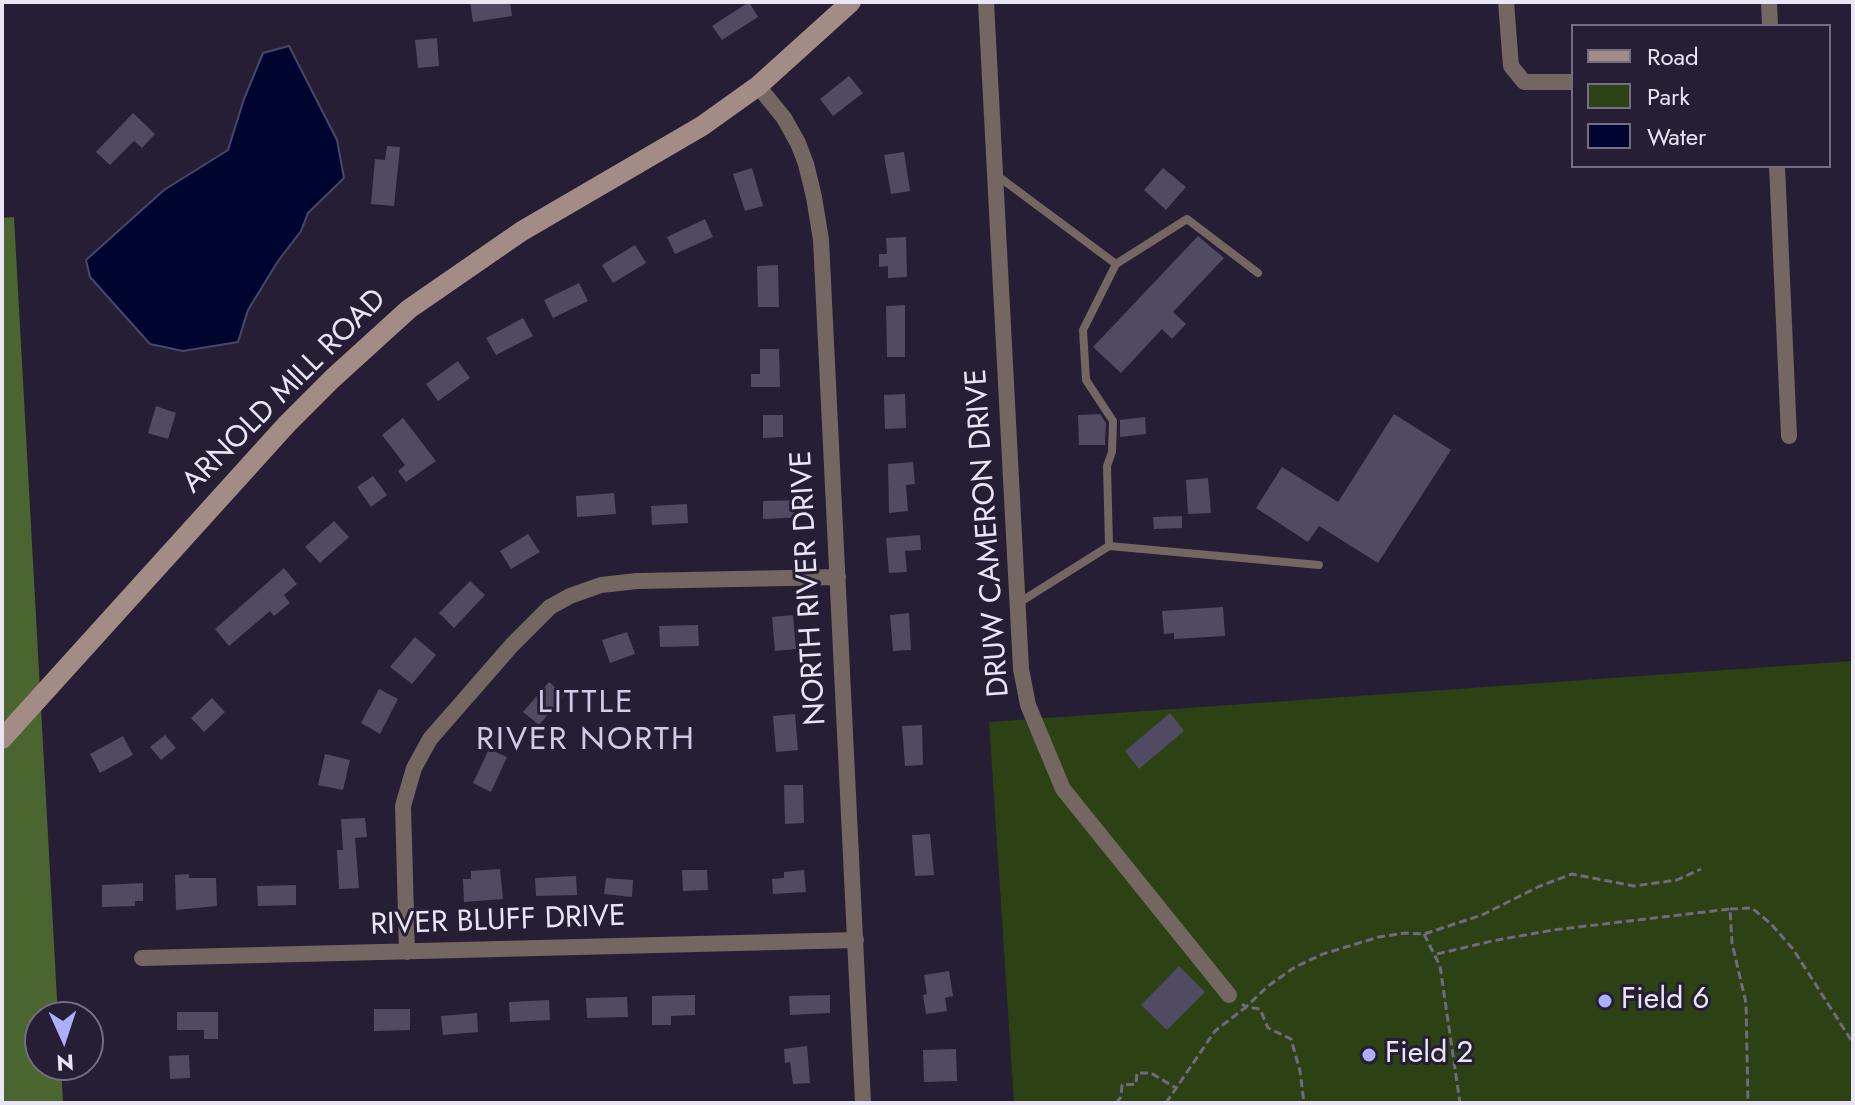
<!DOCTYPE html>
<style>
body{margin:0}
#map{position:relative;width:1855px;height:1105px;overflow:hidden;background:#251e35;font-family:Jost,sans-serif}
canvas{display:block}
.frame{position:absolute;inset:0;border:4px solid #e9e5f4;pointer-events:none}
.legend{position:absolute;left:1571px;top:24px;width:260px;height:144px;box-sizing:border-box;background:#251e35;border:2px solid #736e81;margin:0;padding:10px 14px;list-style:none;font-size:24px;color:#e9e5f4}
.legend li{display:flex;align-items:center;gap:16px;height:40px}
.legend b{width:40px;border:2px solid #736e81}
.north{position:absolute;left:24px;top:1001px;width:80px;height:80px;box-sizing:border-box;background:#251e35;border:2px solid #736e81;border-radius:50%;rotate:177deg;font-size:22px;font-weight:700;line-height:32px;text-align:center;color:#e9e5f4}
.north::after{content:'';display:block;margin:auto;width:28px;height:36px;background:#adaffb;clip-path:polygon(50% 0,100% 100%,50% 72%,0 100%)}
</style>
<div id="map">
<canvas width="1855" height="1105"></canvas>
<div class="frame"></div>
<ul class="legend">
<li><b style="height:10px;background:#a38c85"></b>Road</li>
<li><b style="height:22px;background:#2c4114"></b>Park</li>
<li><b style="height:22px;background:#00052f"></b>Water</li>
</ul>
<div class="north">N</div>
</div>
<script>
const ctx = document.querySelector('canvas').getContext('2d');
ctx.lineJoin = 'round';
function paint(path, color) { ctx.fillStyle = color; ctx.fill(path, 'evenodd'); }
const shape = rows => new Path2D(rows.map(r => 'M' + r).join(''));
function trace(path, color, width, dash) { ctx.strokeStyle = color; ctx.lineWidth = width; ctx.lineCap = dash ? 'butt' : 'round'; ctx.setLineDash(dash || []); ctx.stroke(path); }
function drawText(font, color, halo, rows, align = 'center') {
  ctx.font = font + ' Jost,sans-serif'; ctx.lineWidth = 6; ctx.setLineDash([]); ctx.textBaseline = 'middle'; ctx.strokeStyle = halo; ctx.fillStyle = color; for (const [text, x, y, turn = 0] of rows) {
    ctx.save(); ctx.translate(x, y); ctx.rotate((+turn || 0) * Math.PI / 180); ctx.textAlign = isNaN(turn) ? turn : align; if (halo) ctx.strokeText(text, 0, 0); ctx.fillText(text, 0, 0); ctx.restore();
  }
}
const green = shape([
 [1853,661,1853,1103,1014,1103,989,722]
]);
const forest = shape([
 [14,217,58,1017,40,1017,40,1065,61,1065,63,1103,2,1103,2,218]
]);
const water = shape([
 [289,46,337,140,344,178,308,213,301,231,278,261,248,310,238,342,183,351,150,344,90,277,86,260,164,190,228,150,244,99,263,53,289,46]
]);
const building = shape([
 [470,2,510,2,512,16,473,22],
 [749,2,758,17,722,40,712,26],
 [437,38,439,66,418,68,415,40],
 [849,76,863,93,833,116,820,99],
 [133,113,155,134,142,148,134,141,110,165,96,152],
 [387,146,400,147,394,206,371,204,375,159,385,160],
 [904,152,910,191,891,194,884,155],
 [752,168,763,206,745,211,733,174],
 [1163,168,1186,187,1166,210,1144,190],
 [705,219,713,237,675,254,667,237],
 [1198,236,1224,258,1173,312,1186,324,1172,339,1162,329,1121,373,1093,347],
 [906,237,907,277,888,278,888,266,879,267,879,254,887,254,886,238],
 [635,245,646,263,613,283,602,265],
 [778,265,779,307,758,307,757,266],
 [579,283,588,301,553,318,544,300],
 [905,305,905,357,887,357,886,306],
 [523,318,533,336,496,355,486,338],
 [760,349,779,349,780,387,751,387,751,374,760,374],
 [458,361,470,378,438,401,426,384],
 [905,394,906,428,885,429,884,395],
 [156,406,176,413,168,439,148,433],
 [1100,414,1106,423,1105,445,1079,445,1078,415],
 [1394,414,1451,450,1378,563,1319,526,1308,542,1256,508,1282,467,1338,502],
 [763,415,783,415,783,437,763,438],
 [1145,417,1146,434,1120,437,1120,420],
 [403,418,436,461,406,482,398,471,405,465,382,435],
 [913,462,915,484,906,485,908,511,889,513,888,464],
 [373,476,387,495,371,507,357,487],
 [1208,478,1211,513,1188,514,1186,480],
 [614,493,616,514,577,517,576,496],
 [805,500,805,517,763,519,763,501],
 [687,504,688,523,652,525,651,506],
 [1182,516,1182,528,1154,529,1153,517],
 [334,521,349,537,320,563,305,547],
 [528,534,540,552,511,569,500,551],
 [920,535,921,550,905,551,907,572,889,573,886,538],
 [284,568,297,584,284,595,290,603,274,616,270,611,229,646,215,629],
 [470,581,485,595,454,628,439,613],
 [1223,607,1225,636,1174,639,1174,633,1164,634,1162,611],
 [909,613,911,650,893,651,890,615],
 [793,615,796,649,775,651,772,617],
 [698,625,699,646,660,647,659,626],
 [627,632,635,654,610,663,602,640],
 [415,637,436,655,412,684,390,667],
 [549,682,564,695,539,725,523,712],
 [379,689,398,699,380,734,361,723],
 [212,698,225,712,204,732,191,718],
 [1170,713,1184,731,1139,769,1125,751],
 [795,714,798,750,776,752,773,716],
 [922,725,923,765,905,766,902,726],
 [165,735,176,748,161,760,150,747],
 [123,736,133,755,100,773,90,754],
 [489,749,507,757,491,792,473,783],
 [325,754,350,760,343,790,318,785],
 [784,785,803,785,804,823,785,824],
 [365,818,367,837,355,838,359,888,339,889,337,850,343,850,341,819],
 [930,834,934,875,915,876,912,835],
 [500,869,503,899,464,902,463,879,471,879,471,871],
 [682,870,707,870,708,890,683,891],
 [804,870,806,892,773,894,772,879,784,878,784,872],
 [189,874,189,878,216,878,217,906,176,910,175,875],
 [576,876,577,895,536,896,535,878],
 [606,878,633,880,632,897,604,894],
 [143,883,143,901,135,901,135,906,102,907,102,885],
 [296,885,296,905,258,906,257,886],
 [1179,966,1205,992,1167,1030,1141,1005],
 [949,971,953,996,945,998,947,1011,926,1014,923,995,927,994,924,975],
 [695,995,695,1015,671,1016,671,1025,652,1025,652,996],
 [830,995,830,1013,790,1015,789,996],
 [627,997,628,1017,587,1018,586,998],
 [549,1000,550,1020,510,1022,509,1002],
 [374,1009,410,1009,410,1030,374,1031],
 [177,1012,218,1012,218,1039,204,1039,204,1030,177,1030],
 [477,1013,478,1032,443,1035,441,1016],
 [807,1046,810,1083,793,1084,790,1062,785,1063,784,1049],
 [956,1049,957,1081,924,1082,923,1050],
 [189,1055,190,1078,170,1079,169,1056]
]);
const path = shape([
 [1730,909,1752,908,1771,924,1793,949,1853,1043],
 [1424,934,1440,966,1460,1103],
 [1437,954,1492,941,1553,930,1730,909,1732,943,1746,1003,1748,1103],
 [1242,1004,1246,1007,1268,986,1295,967,1323,954,1379,937,1405,933,1424,934,1482,915,1540,886,1572,874,1634,886,1677,880,1701,869],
 [1116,1103,1121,1097,1122,1085,1136,1084,1137,1073,1151,1073,1176,1088],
 [1166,1103,1215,1031,1246,1007,1260,1009,1268,1028,1291,1039,1300,1071,1304,1103]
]);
const service = shape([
 [995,174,1116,264,1083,330,1086,380,1113,421,1112,452,1107,466,1109,546,1017,604],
 [1116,264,1187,219,1258,273],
 [1109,546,1319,565]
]);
const minor = shape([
 [986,2,1021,669,1028,705,1063,789,1229,995],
 [1506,2,1511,66,1524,82,1573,82],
 [1769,2,1770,26],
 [758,86,784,118,798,143,806,164,814,197,821,240,863,1103],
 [1777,166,1789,436],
 [407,952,403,806,414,768,430,739,512,645,550,607,570,596,601,585,637,581,838,577],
 [142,958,856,940]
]);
const secondary = shape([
 [2,739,287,424,332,379,409,309,522,231,702,126,758,86,851,2]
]);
const markers = [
 [1605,1001,8,"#adaffb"],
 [1369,1055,8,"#adaffb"]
];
const streetNames = [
 ["ARNOLD MILL ROAD",285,392,-45],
 ["DRUW CAMERON DRIVE",989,533,-94],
 ["NORTH RIVER DRIVE",810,588,-93],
 ["RIVER BLUFF DRIVE",498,922,-2]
];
const poiNames = [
 ["Field 6",1621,1001],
 ["Field 2",1385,1055]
];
const neighbourhoodNames = [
 ["LITTLE",586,704],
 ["RIVER NORTH",586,741]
];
paint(green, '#2c4114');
paint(forest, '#4a652f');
paint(water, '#00052f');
trace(water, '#46486a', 2);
paint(building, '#514a63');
trace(path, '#706a7e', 3, [8, 4]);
trace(service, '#746661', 8);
trace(minor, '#746661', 16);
trace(secondary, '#a38c85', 20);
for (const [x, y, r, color] of markers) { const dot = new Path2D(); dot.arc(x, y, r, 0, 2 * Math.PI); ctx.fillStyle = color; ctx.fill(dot); trace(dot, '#251e35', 3); }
drawText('30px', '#e9e5f4', '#251e35', streetNames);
drawText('30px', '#e9e5f4', '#251e35', poiNames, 'left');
ctx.letterSpacing = '2px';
drawText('32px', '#d2cae8', '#251e35', neighbourhoodNames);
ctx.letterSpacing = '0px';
</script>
